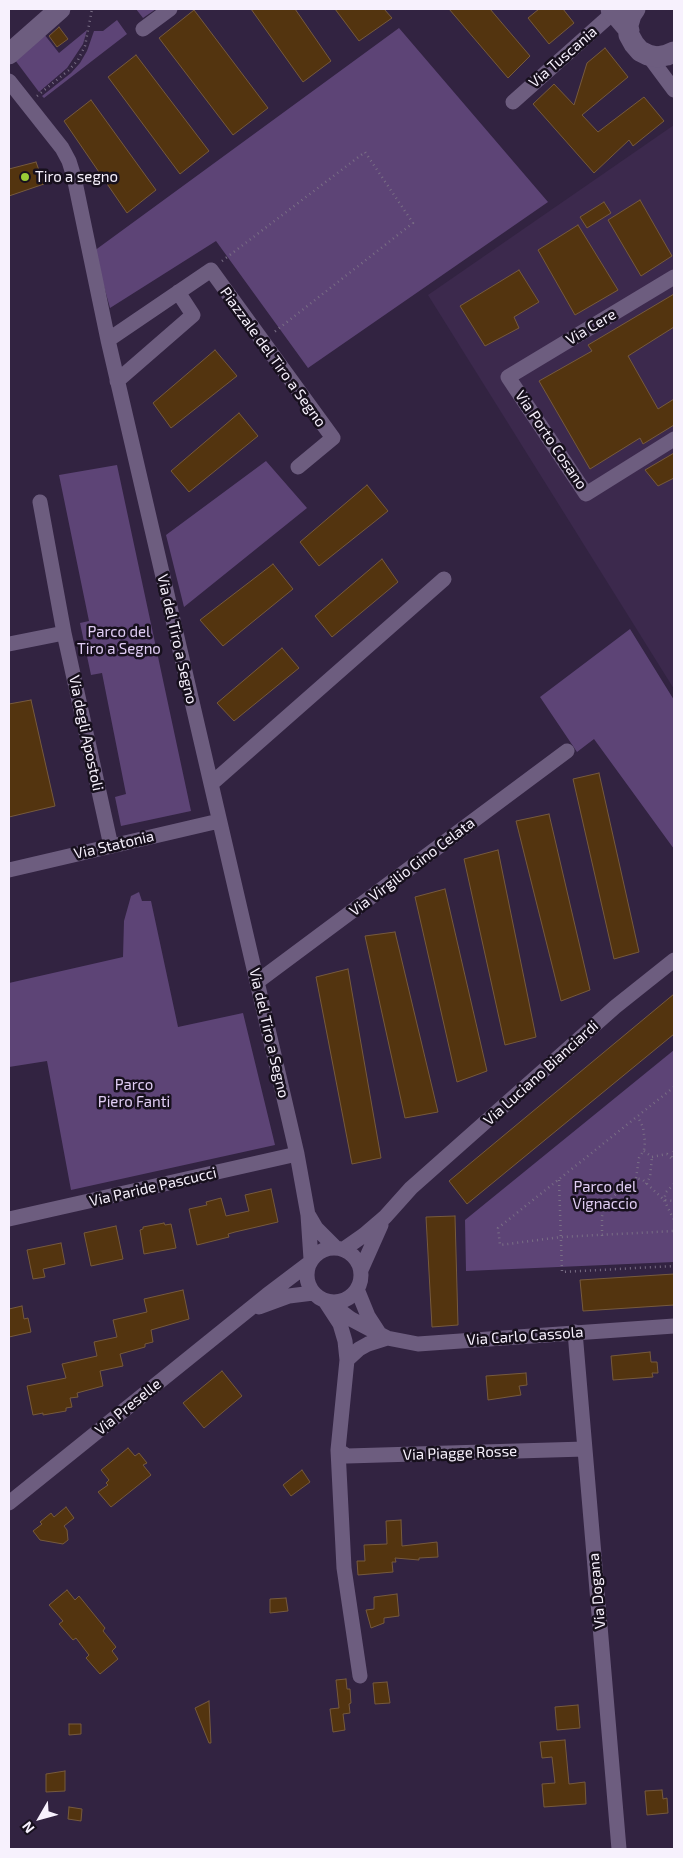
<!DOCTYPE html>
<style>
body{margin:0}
#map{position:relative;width:683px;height:1858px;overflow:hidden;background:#322341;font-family:"Exo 2",sans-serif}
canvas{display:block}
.frame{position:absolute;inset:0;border:10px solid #f7f1fd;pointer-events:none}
.north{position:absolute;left:15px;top:1793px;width:50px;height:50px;-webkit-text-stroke:4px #17101d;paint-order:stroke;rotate:232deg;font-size:14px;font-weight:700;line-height:20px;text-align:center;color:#f7f1fd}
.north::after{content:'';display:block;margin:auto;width:18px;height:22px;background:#f7f1fd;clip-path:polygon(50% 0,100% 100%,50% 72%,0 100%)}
</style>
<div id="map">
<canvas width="683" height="1858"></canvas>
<div class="frame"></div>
<div class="north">N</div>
</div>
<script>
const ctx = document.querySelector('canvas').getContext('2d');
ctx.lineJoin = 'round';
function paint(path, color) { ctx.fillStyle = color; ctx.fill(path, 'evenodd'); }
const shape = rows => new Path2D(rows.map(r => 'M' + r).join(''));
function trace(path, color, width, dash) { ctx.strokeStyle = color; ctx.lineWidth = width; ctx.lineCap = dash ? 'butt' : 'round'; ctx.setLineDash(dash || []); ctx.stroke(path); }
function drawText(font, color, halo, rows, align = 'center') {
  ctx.font = font + ' "Exo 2",sans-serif'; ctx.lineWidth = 5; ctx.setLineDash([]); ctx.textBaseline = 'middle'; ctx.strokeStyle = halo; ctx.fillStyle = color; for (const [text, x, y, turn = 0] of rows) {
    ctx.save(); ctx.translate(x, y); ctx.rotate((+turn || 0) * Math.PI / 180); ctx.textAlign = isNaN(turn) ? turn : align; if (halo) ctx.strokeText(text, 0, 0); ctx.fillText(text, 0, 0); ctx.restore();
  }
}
const built = shape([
 [674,125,674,689,428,295]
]);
const green = shape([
 [136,9,156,9,143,18],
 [117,20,127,34,44,98,42,96,71,73,80,63,87,51,94,31,103,31],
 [399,28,548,202,308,368,216,241,110,308,94,251],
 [87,30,83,44,67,68,39,92,15,60,44,34,59,53],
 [266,461,307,508,184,607,166,535],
 [117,465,191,811,121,826,115,797,126,794,102,673,91,675,80,623,89,621,59,475],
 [630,629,674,700,674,849,594,739,577,752,540,697],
 [139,892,142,901,151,901,178,1027,243,1013,275,1145,71,1190,47,1061,9,1067,9,983,123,957,124,921,131,896],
 [674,1050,674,1262,466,1271,465,1220]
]);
const building = shape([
 [251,9,295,9,331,61,303,82,251,9],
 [335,9,384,9,392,18,359,41,335,9],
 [449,9,490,9,530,56,508,78,449,9],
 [539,9,563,9,574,23,549,44,528,18,539,9],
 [194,10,268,108,233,135,159,38,194,10],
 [59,27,68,39,57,47,49,36,59,27],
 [605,48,628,77,582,115,598,132,644,97,664,121,633,146,629,140,594,173,533,104,554,84,574,105,587,63,605,48],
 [136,55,209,151,180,174,108,77,136,55],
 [91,100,156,190,127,213,64,121,91,100],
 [36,162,44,184,9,196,9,169,36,162],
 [640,200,672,256,641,276,608,220,640,200],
 [604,202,611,213,587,228,580,217,604,202],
 [578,225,618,290,575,315,538,250,578,225],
 [519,270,539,302,514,317,519,328,485,346,460,306,519,270],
 [674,294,674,327,628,356,658,409,674,399,674,425,643,444,640,438,590,469,539,381,592,351,588,345,674,294],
 [215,350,237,376,171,428,153,403,215,350],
 [239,413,258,436,189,492,171,471,239,413],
 [674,453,674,478,658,486,645,470,674,453],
 [367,485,388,511,319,566,300,542,367,485],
 [382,559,398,582,332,637,315,616,382,559],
 [273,564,293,589,223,646,200,620,273,564],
 [282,648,299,668,234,721,217,703,282,648],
 [31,700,55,806,9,817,9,704,31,700],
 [599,773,639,952,614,959,573,779,599,773],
 [549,814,590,990,561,1001,516,821,549,814],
 [498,850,536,1037,505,1045,464,859,498,850],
 [445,889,487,1071,457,1082,415,897,445,889],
 [395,932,438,1112,405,1118,365,936,395,932],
 [348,969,381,1158,352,1164,316,977,348,969],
 [674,994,674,1034,467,1204,449,1181,674,994],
 [271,1189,278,1222,235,1232,228,1234,229,1237,197,1245,189,1209,207,1205,206,1202,221,1198,226,1216,249,1211,245,1195,271,1189],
 [455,1216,458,1325,432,1327,426,1217,455,1216],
 [164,1223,165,1225,171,1224,176,1248,144,1254,140,1230,143,1229,143,1227,164,1223],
 [116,1226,123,1259,91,1266,84,1233,116,1226],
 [61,1243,65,1264,43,1269,45,1277,33,1279,27,1250,61,1243],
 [674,1274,674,1305,583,1311,580,1280,674,1274],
 [183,1290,189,1319,151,1330,153,1342,145,1344,145,1347,120,1354,123,1366,100,1371,103,1386,77,1393,78,1397,70,1398,72,1407,66,1408,66,1411,43,1415,43,1413,33,1415,27,1386,66,1378,62,1364,97,1356,94,1342,117,1337,113,1320,147,1312,144,1299,183,1290],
 [22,1306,24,1319,28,1318,31,1332,9,1337,9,1309,22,1306],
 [650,1352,651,1362,657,1362,658,1373,652,1373,653,1377,613,1380,611,1356,650,1352],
 [222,1371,242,1396,204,1428,183,1403,222,1371],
 [526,1373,527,1385,519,1386,521,1395,488,1400,486,1376,526,1373],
 [128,1448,135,1456,139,1453,147,1463,143,1465,151,1475,111,1507,98,1492,108,1485,106,1483,109,1480,101,1470,128,1448],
 [302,1470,310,1482,291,1496,283,1485,302,1470],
 [66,1507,74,1518,64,1526,67,1530,68,1540,63,1544,40,1540,33,1531,42,1524,40,1522,51,1513,54,1517,66,1507],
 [401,1520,402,1546,437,1542,438,1557,419,1558,419,1560,395,1558,396,1562,392,1562,393,1572,358,1575,357,1561,365,1561,364,1545,387,1544,386,1521,401,1520],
 [67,1590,75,1600,79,1596,105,1628,103,1631,116,1647,112,1651,118,1659,100,1674,86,1658,89,1655,76,1638,73,1640,59,1624,63,1621,49,1605,67,1590],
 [397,1594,399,1616,384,1618,384,1623,371,1628,366,1610,374,1609,374,1597,397,1594],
 [286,1598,288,1611,270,1613,270,1599,286,1598],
 [346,1679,347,1689,350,1689,351,1703,349,1704,350,1713,343,1714,345,1730,333,1732,330,1709,339,1708,336,1680,346,1679],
 [387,1682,390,1703,375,1704,373,1683,387,1682],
 [209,1701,211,1743,209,1743,195,1708,209,1701],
 [578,1705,580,1728,557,1730,555,1707,578,1705],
 [69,1724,81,1724,81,1734,69,1735,69,1724],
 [565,1740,569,1784,585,1782,586,1804,544,1807,542,1784,555,1783,552,1757,542,1758,540,1742,565,1740],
 [65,1771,65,1791,46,1792,46,1774,65,1771],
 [662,1790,663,1799,667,1798,668,1813,647,1815,645,1791,662,1790],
 [69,1807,82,1809,81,1821,68,1819,69,1807]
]);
const path = shape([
 [37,96,69,70,78,60,85,46,92,9],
 [222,261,365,152,413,223,273,333],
 [674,1087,498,1228,500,1245,561,1237,674,1231],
 [644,1151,652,1157,667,1154,674,1161],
 [672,1157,674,1150],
 [636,1178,639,1158,644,1150,645,1142,643,1127,638,1117],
 [559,1180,562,1272,674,1266],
 [646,1184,650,1177,652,1157],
 [674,1184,666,1192,664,1200,674,1220],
 [602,1236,602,1216,606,1204,615,1195,636,1178,643,1180,664,1200,674,1201]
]);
const minor = shape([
 [143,29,170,9],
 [648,55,674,90],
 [9,81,62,148,69,161,74,177,108,340,297,1154,308,1215,311,1259],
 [513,102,614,12],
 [674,277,508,377,586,494,674,439],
 [108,340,211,270,333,438,298,467],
 [117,381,193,315,178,292],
 [40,502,64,633,111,846],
 [9,644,64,633],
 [211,784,444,579],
 [9,870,219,821],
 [257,982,567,751],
 [309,1216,316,1228,335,1247],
 [9,1219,297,1154],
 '307 1275a27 27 0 1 1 54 0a27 27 0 1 1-54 0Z',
 [344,1249,364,1235,385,1217,411,1188,615,1007,674,960],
 [361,1270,381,1225],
 [357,1289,368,1316,379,1333],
 [325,1301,340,1324,345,1341,347,1360,338,1450,344,1568,360,1676],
 [333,1303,343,1313,351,1319,387,1338,418,1344,674,1326],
 [259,1307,289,1296,313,1293],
 [575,1332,619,1849],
 [347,1360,359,1349,368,1344,387,1338],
 [338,1450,347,1456,585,1449],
 [9,1503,267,1295,308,1264]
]);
const secondary = shape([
 [611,9,629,30],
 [635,9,631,15,628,25,629,35,634,44,640,51,648,55,657,57,667,55,674,52],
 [9,54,60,9]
]);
const markers = [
 [25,177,5,"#99cb36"]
];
const streetNames = [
 ["Via Tuscania",563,57,-41],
 ["Via Cere",591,327,-31],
 ["Piazzale del Tiro a Segno",273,357,54],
 ["Via Porto Cosano",551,440,56],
 ["Via del Tiro a Segno",177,639,77],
 ["Via degli Apostoli",86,733,78],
 ["Via Statonia",114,845,-13],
 ["Via Virgilio Gino Celata",412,867,-37],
 ["Via del Tiro a Segno",269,1033,77],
 ["Via Luciano Bianciardi",541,1073,-42],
 ["Via Paride Pascucci",153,1187,-13],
 ["Via Carlo Cassola",525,1336,-4],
 ["Via Preselle",128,1407,-39],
 ["Via Piagge Rosse",460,1453,-2],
 ["Via Dogana",597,1591,-95]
];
const poiNames = [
 ["Tiro a segno",35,177]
];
const parkNames = [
 ["Parco del",119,632],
 ["Tiro a Segno",119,649],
 ["Parco",134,1085],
 ["Piero Fanti",134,1102],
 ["Parco del",605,1187],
 ["Vignaccio",605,1204]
];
paint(built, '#3c294d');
paint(green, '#5d4476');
paint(building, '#53340f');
trace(building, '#765a3d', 1);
trace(path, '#796e85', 2.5, [1, 4]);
trace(minor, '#6d5d7f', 15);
trace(secondary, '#6d5d7f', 21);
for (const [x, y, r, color] of markers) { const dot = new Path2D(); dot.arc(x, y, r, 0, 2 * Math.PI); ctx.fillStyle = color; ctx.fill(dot); trace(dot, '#17101d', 2); }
drawText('15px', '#f7f1fd', '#17101d', streetNames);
drawText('15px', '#f7f1fd', '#17101d', poiNames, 'left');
drawText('15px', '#e0cdf4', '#17101d', parkNames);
</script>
